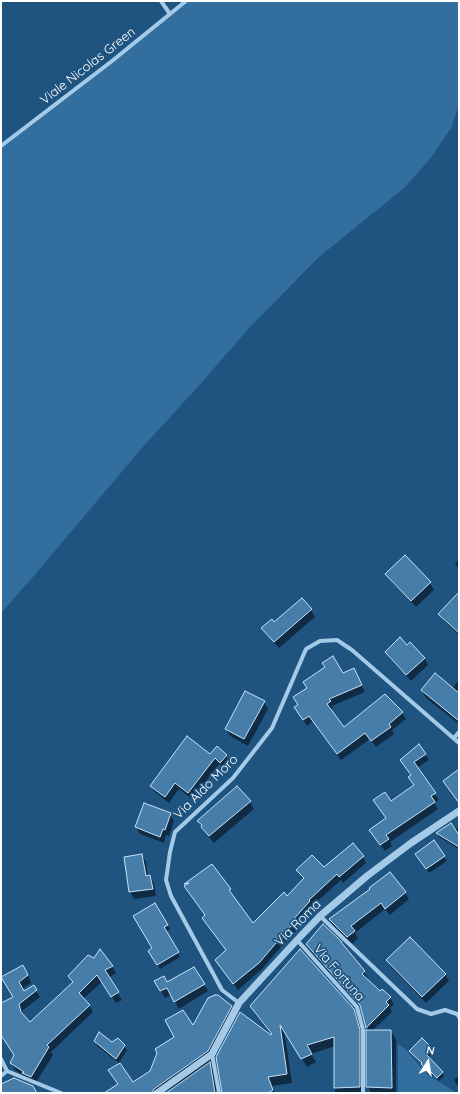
<!DOCTYPE html>
<style>
body{margin:0}
#map{position:relative;width:460px;height:1094px;overflow:hidden;background:#1f5480;font-family:Quicksand,sans-serif}
canvas{display:block}
.frame{position:absolute;inset:0;border:2px solid #fff;pointer-events:none}
.north{position:absolute;left:408px;top:1042px;width:40px;height:40px;-webkit-text-stroke:3px #1f5480;paint-order:stroke;rotate:12deg;font-size:11px;font-weight:700;line-height:16px;text-align:center;color:#fff}
.north::after{content:'';display:block;margin:auto;width:14px;height:18px;background:#fff;clip-path:polygon(50% 0,100% 100%,50% 72%,0 100%)}
</style>
<div id="map">
<canvas width="460" height="1094"></canvas>
<div class="frame"></div>
<div class="north">N</div>
</div>
<script>
const ctx = document.querySelector('canvas').getContext('2d');
ctx.lineJoin = 'round';
function paint(path, color) { ctx.fillStyle = color; ctx.fill(path, 'evenodd'); }
const shape = rows => new Path2D(rows.map(r => 'M' + r).join(''));
function trace(path, color, width, dash) { ctx.strokeStyle = color; ctx.lineWidth = width; ctx.lineCap = dash ? 'butt' : 'round'; ctx.setLineDash(dash || []); ctx.stroke(path); }
function drawText(font, color, halo, rows, align = 'center') {
  ctx.font = font + ' Quicksand,sans-serif'; ctx.lineWidth = 3.5; ctx.setLineDash([]); ctx.textBaseline = 'middle'; ctx.strokeStyle = halo; ctx.fillStyle = color; for (const [text, x, y, turn = 0] of rows) {
    ctx.save(); ctx.translate(x, y); ctx.rotate((+turn || 0) * Math.PI / 180); ctx.textAlign = isNaN(turn) ? turn : align; if (halo) ctx.strokeText(text, 0, 0); ctx.fillText(text, 0, 0); ctx.restore();
  }
}
const green = shape([
 [186,1,459,1,459,105,451,128,430,159,404,188,319,257,250,327,203,381,141,449,32,578,1,613,1,146],
 [398,1044,405,1049,427,1074,457,1093,398,1093]
]);
const shadow = shape([
 [405,557,430,583,434,590,416,607,391,581,387,574],
 [459,559,459,569,455,564],
 [302,599,311,610,315,617,279,648,267,635,263,628,274,623],
 [459,602,459,635,444,621,440,614],
 [406,646,424,658,428,665,411,681,390,659,386,652],
 [342,674,357,675,365,692,332,706,333,708,330,710,344,729,385,695,402,713,406,719,392,730,394,734,376,747,370,739,341,760,313,721,307,726,299,714],
 [459,680,459,724,426,698,422,691,452,689],
 [264,702,268,709,248,746,230,736,226,729],
 [425,754,429,760,417,768,439,800,434,803,438,809,390,842,392,846,385,851,374,837,386,819,378,806,390,802,415,786,411,775,401,761],
 [210,755,226,756,230,762,224,769,219,764,192,799,179,789,169,803,155,792,151,786],
 [250,802,254,809,214,843,202,828,198,821],
 [170,814,174,821,169,836,166,835,164,843,140,834,136,827],
 [459,827,459,849,439,837,437,833,454,830],
 [434,842,447,861,429,873,419,859],
 [142,855,146,862,148,877,150,876,154,883,156,896,134,899,130,892,125,858],
 [363,857,366,863,343,883,341,880,312,906,313,908,294,928,296,931,285,942,262,969,238,990,216,961,227,951,207,924,206,916,186,884,212,865,230,890,233,896,253,924,287,897,304,880,297,870,324,869],
 [390,873,405,893,409,899,390,915,385,909,355,933,358,938,352,944,334,927,330,920,371,890],
 [155,904,170,929,166,932,180,957,160,969,150,951,154,949],
 [307,945,343,947,364,972,368,978,367,980,380,993,390,998,394,1004,390,1008,392,1012,372,1031,391,1031,396,1039,396,1093,371,1093,368,1087,369,1031,367,1027,362,1008,311,951],
 [387,960,445,974,449,981,426,1003,391,967],
 [112,966,116,973,108,978,122,1000,116,1003,102,982,83,999,89,1005,93,1012,51,1052,53,1055,35,1084,27,1080,24,1076,15,1070,11,1063,15,1055,1,1034,1,1004,14,997,3,977,27,973,31,983,22,989,24,992,34,987,40,997,22,1011,24,1016,30,1023,73,983,69,976],
 [194,968,208,991,179,1009,171,995,165,998,155,981,167,983],
 [231,1006,236,1015,213,1059,209,1062,214,1071,218,1093,169,1093,175,1088,175,1087,163,1093,114,1093,119,1085,109,1070,133,1084,151,1072,193,1027],
 [251,1006,353,1009,358,1018,364,1040,364,1093,335,1093,335,1046,311,1054,316,1062,307,1067,284,1030,292,1083,272,1086,275,1093,223,1093,274,1037,256,1015],
 [95,1041,124,1046,127,1050,119,1063,97,1046],
 [431,1048,433,1052,428,1058,442,1072,444,1076,439,1081,434,1075,432,1076,425,1068,423,1064,413,1054],
 [459,1075,459,1088,454,1080]
]);
const building = shape([
 [405,555,431,582,411,601,385,574,405,555],
 [459,592,459,633,438,614,459,592],
 [302,598,312,609,274,642,261,628,272,619,274,622,302,598],
 [400,637,407,645,410,642,425,658,406,675,385,652,400,637],
 [333,656,343,673,354,668,362,685,329,699,331,701,327,704,344,727,385,694,403,712,389,724,391,727,371,741,365,733,337,754,309,716,303,720,294,707,298,705,293,697,307,688,303,682,325,667,322,663,333,656],
 [435,673,459,693,459,721,421,690,435,673],
 [245,691,265,701,244,739,225,729,245,691],
 [187,736,210,754,217,746,227,755,220,763,215,758,188,793,175,783,165,797,150,786,187,736],
 [419,744,426,754,414,762,436,793,431,796,435,802,386,835,389,839,380,845,369,830,386,818,373,800,385,792,391,801,414,785,408,777,411,775,400,760,419,744],
 [459,769,459,803,443,781,459,769],
 [237,786,251,801,209,836,201,827,202,825,197,821,237,786],
 [144,803,171,813,165,830,163,829,160,837,135,827,144,803],
 [451,823,459,835,459,847,436,833,451,823],
 [434,840,445,856,426,869,415,854,434,840],
 [353,843,364,856,339,877,337,874,309,900,310,901,291,922,293,924,282,936,259,963,233,984,215,960,226,950,202,918,205,915,184,886,189,883,184,884,212,864,231,889,229,890,253,923,284,892,287,896,304,878,296,870,312,855,324,867,353,843],
 [142,854,146,876,150,875,153,889,129,892,124,857,142,854],
 [390,872,406,892,385,909,381,903,351,926,355,931,347,937,329,919,370,889,369,888,390,872],
 [155,903,168,925,164,927,179,952,157,965,148,951,152,948,133,916,155,903],
 [323,924,342,942,341,942,365,971,362,974,380,991,382,989,391,997,386,1002,389,1005,366,1028,360,1005,306,944,323,924],
 [410,937,446,974,422,997,386,960,410,937],
 [100,949,113,966,105,970,119,992,111,997,97,975,79,993,90,1005,47,1045,49,1047,31,1077,22,1073,24,1072,10,1063,14,1055,1,1035,1,1003,13,997,1,977,23,965,28,975,19,982,24,991,34,985,37,990,19,1004,21,1012,30,1022,73,982,68,976,88,955,94,958,100,949],
 [300,949,354,1009,360,1030,360,1087,334,1088,334,1037,307,1045,312,1054,301,1059,280,1025,287,1074,268,1077,273,1090,268,1093,222,1093,216,1057,240,1012,271,1035,272,1034,250,1006,300,949],
 [194,967,205,984,174,1002,167,988,160,991,154,981,164,976,167,982,194,967],
 [215,995,218,995,232,1006,208,1051,154,1089,152,1093,104,1093,118,1084,108,1070,120,1063,133,1082,150,1071,157,1053,155,1049,174,1037,165,1020,183,1010,193,1025,208,998,215,995],
 [366,1030,391,1030,392,1088,366,1087,366,1030],
 [99,1032,112,1042,118,1038,125,1045,116,1059,94,1041,99,1032],
 [422,1038,432,1048,426,1054,443,1072,437,1078,431,1072,430,1073,421,1064,422,1063,409,1051,422,1038],
 [210,1062,215,1093,166,1093,210,1062],
 [14,1078,33,1086,37,1093,1,1093,1,1084,14,1078]
]);
const minor = shape([
 [161,1,170,14],
 [1,146,112,61,186,1],
 [454,738,459,732],
 [320,916,417,1009,431,1014,445,1010,457,1014,459,1017],
 [297,940,357,1007,363,1030,363,1093],
 [239,1003,222,990,171,896,166,880,170,852,175,832,233,778,272,728,306,649,320,641,337,640,352,650,459,743],
 [212,1054,219,1093],
 [1,1059,7,1071,1,1076],
 [7,1071,61,1093]
]);
const tertiary = shape([
 [157,1093,212,1054,239,1003,297,940,320,916,367,876,411,843,459,811]
]);
const streetNames = [
 ["Viale Nicolas Green",88,66,-38],
 ["Via Aldo Moro",206,787,-45],
 ["Via Roma",298,923,-45],
 ["Via Fortuna",339,973,49]
];
paint(green, '#326e9e');
paint(shadow, '#0007');
paint(building, '#477ea9');
trace(building, '#c7e2f6', 1);
trace(minor, '#a4cae8', 4);
trace(tertiary, '#a4cae8', 7);
drawText('13px', '#fff', '#1f5480', streetNames);
</script>
